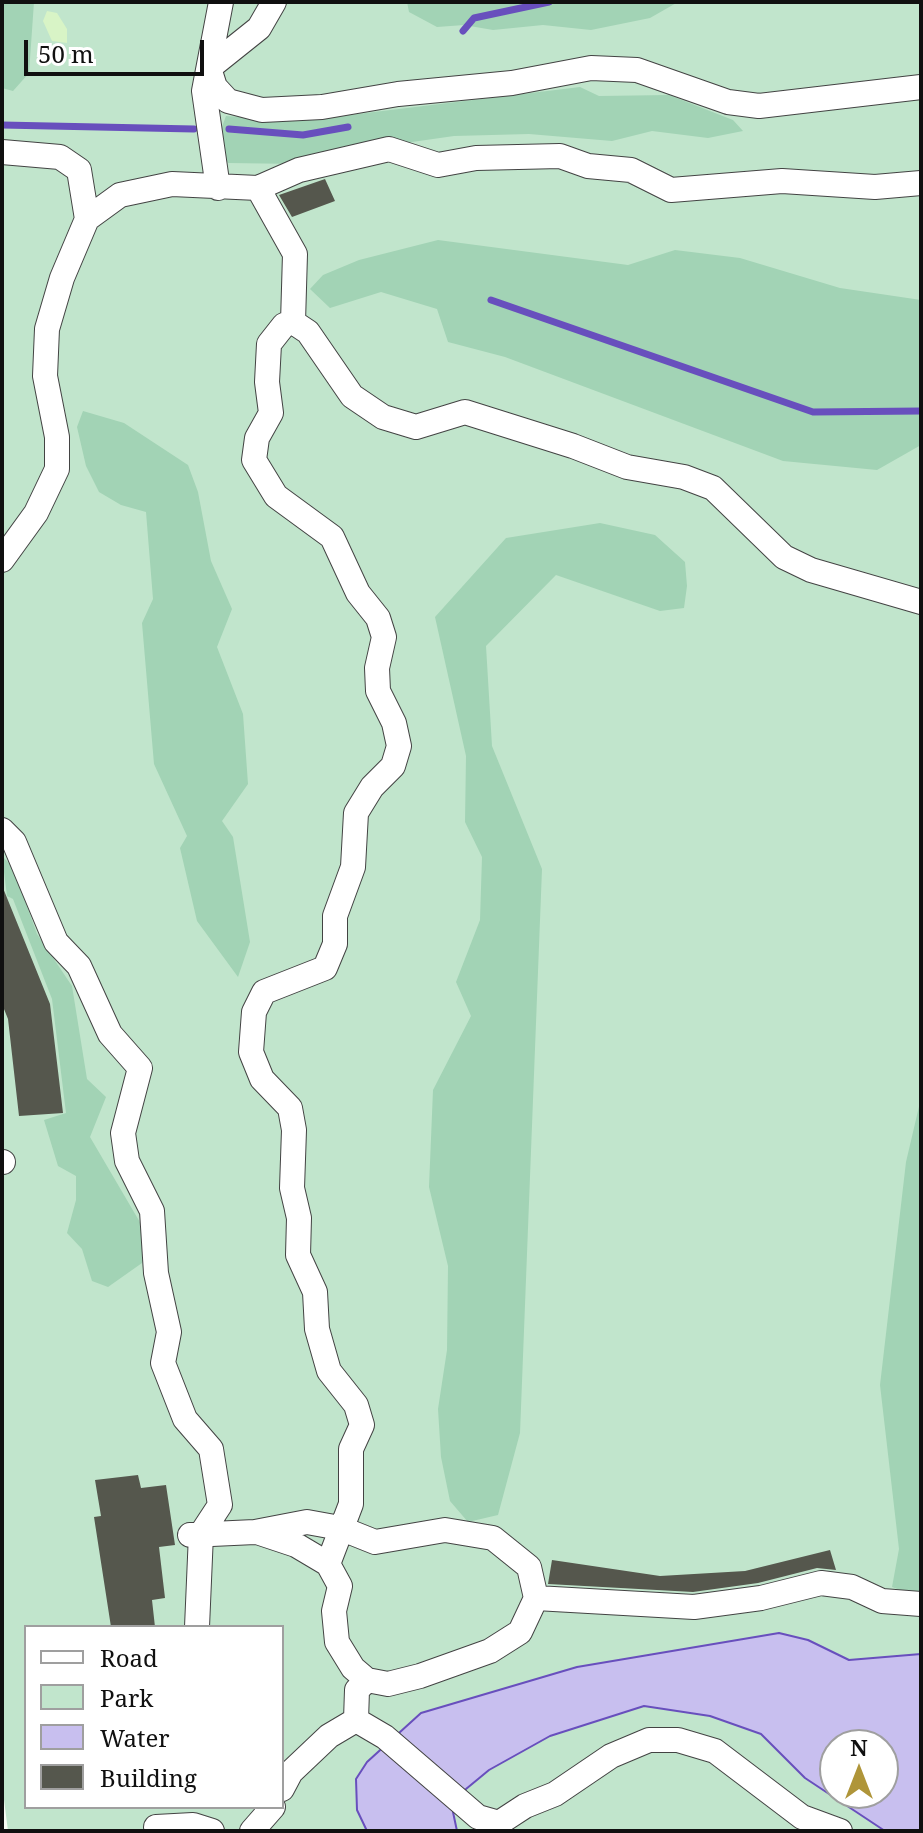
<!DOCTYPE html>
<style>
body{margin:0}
#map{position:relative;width:923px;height:1833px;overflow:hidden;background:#f8fdf4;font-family:"Noto Serif",serif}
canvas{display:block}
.frame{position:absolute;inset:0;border:4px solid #101010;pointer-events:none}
.legend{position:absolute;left:24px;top:1625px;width:260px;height:184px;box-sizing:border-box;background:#fff;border:2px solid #9f9f9f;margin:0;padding:10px 14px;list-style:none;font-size:24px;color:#101010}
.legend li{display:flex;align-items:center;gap:16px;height:40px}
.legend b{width:40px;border:2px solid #9f9f9f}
.north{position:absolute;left:819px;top:1729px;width:80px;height:80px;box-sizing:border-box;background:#fff;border:2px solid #9f9f9f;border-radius:50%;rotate:0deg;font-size:22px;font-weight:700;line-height:32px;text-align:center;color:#101010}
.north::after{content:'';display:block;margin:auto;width:28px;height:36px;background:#af9539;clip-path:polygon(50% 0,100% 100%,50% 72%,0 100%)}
.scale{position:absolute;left:24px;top:40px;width:180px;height:36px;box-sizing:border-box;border:4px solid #101010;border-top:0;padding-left:10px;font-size:24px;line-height:28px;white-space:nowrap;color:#101010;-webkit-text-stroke:6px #fff;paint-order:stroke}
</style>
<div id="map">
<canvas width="923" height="1833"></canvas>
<div class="frame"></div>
<ul class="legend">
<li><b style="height:10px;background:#fff"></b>Road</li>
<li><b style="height:22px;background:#c1e5cc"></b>Park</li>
<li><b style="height:22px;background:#c8bfef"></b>Water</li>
<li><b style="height:22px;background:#55574d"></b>Building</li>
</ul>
<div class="north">N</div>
<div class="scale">50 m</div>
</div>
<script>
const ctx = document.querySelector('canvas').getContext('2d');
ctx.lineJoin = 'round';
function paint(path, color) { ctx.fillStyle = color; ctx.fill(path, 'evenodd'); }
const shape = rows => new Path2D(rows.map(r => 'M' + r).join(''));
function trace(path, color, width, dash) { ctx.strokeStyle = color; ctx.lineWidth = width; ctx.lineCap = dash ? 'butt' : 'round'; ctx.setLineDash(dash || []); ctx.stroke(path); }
const green = shape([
 [2,2,921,2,921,1831,8,1831,2,1784],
 [26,1627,282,1627,282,1807,26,1807],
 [835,1745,883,1745,883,1793,835,1793]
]);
const forest = shape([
 [2,2,34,2,29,73,13,91,2,88],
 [407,2,678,2,650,18,591,30,543,25,493,30,464,25,437,27,409,12],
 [580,87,599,96,669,95,733,120,743,131,708,138,652,131,612,141,529,134,454,136,363,149,298,164,228,163,216,143,226,116,300,121],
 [438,240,628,265,675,250,740,258,840,288,921,300,921,445,877,470,783,461,505,357,448,342,437,309,381,292,330,308,310,289,323,275,359,260],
 [83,411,124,423,188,465,198,492,211,561,232,609,217,647,243,714,248,784,222,821,233,837,250,942,238,977,197,921,180,848,187,836,154,764,142,623,153,599,146,512,121,505,99,492,86,466,77,427],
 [600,523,655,535,685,562,687,586,684,608,660,611,556,575,486,646,492,746,542,869,520,1433,498,1515,468,1522,450,1501,441,1457,438,1409,447,1350,448,1266,429,1187,433,1090,471,1016,456,982,480,920,482,857,465,822,466,756,435,617,506,538],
 [2,856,13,867,37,934,72,986,87,1079,106,1097,90,1137,148,1236,142,1263,108,1287,92,1281,82,1249,67,1233,76,1200,76,1176,58,1166,44,1120,66,1113,52,999,13,899,7,896],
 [921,1098,921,1598,892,1587,899,1549,880,1385,906,1162]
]);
const sand = shape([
 [47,11,57,13,67,29,67,43,52,41,43,21]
]);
const water = shape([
 [779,1633,808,1640,849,1660,921,1654,921,1831,885,1831,805,1778,761,1734,710,1716,644,1706,550,1736,489,1770,466,1789,453,1812,457,1831,367,1831,357,1810,356,1779,367,1762,421,1713,577,1667,779,1633],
 [835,1745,883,1745,883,1793,835,1793,835,1745]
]);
const stream = shape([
 [463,31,474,18,549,2],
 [2,125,194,129],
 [229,129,303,135,348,127],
 [491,300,813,412,921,411]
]);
const building = shape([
 [325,179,335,201,292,217,279,195],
 [3,888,50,1004,63,1113,19,1116,8,1019,2,1004],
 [138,1475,141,1488,166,1485,175,1545,159,1547,165,1598,152,1600,155,1627,111,1627,94,1517,101,1516,95,1480],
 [830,1550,836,1570,817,1568,758,1583,693,1592,548,1584,552,1560,660,1576,745,1571]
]);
const minor = shape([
 [274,2,259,28,209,68,215,87,228,101,262,110,322,107,398,94,512,83,591,68,637,70,728,102,759,106,921,87],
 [2,152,60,157,79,170,87,219],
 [218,188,204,91,221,2],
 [258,188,295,254,293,322],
 [2,560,36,513,57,469,57,437,45,376,47,329,62,278,87,219,120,195,172,184,258,188,299,170,389,149,438,165,476,158,560,156,588,166,631,170,671,190,782,181,875,187,921,183],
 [2,830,14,842,56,942,79,966,110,1034,140,1068,123,1133,127,1161,152,1211,156,1273,169,1332,163,1363,185,1419,211,1449,220,1505,201,1534,197,1627],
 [2,1162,3,1162],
 [257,1532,296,1545,328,1564,340,1586,334,1611,337,1642,353,1668,367,1680],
 [190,1535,255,1532,307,1522,340,1528,375,1542,445,1530,493,1538,529,1567,536,1598,520,1632,490,1651,420,1676,388,1684,367,1680,357,1690,356,1720],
 [328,1564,351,1504,351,1449,362,1425,356,1405,329,1371,317,1329,315,1292,298,1255,299,1218,292,1188,294,1130,290,1108,262,1079,251,1052,254,1012,264,992,325,968,335,944,335,916,353,867,356,813,372,787,393,766,399,746,394,723,378,691,377,668,384,637,378,618,358,593,332,537,276,496,254,460,257,438,271,413,267,382,269,344,284,325,293,322,308,332,352,396,383,417,416,427,465,412,573,446,627,467,684,477,713,488,784,557,811,570,921,602],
 [536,1598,694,1607,761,1598,821,1583,852,1587,882,1601,921,1604],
 [282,1789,291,1772,329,1736,356,1720,385,1737,478,1817,499,1823,525,1806,555,1794,611,1756,649,1740,678,1740,715,1751,802,1817,840,1831],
 [156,1827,193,1825,212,1831],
 [252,1831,273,1807]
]);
paint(green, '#c1e5cc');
paint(forest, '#a2d3b5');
paint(sand, '#d8f4c6');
paint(water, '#c8bfef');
trace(water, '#684fbd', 2);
trace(stream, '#684fbd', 7);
paint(building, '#55574d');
trace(minor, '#434343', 26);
trace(minor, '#fff', 24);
</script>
